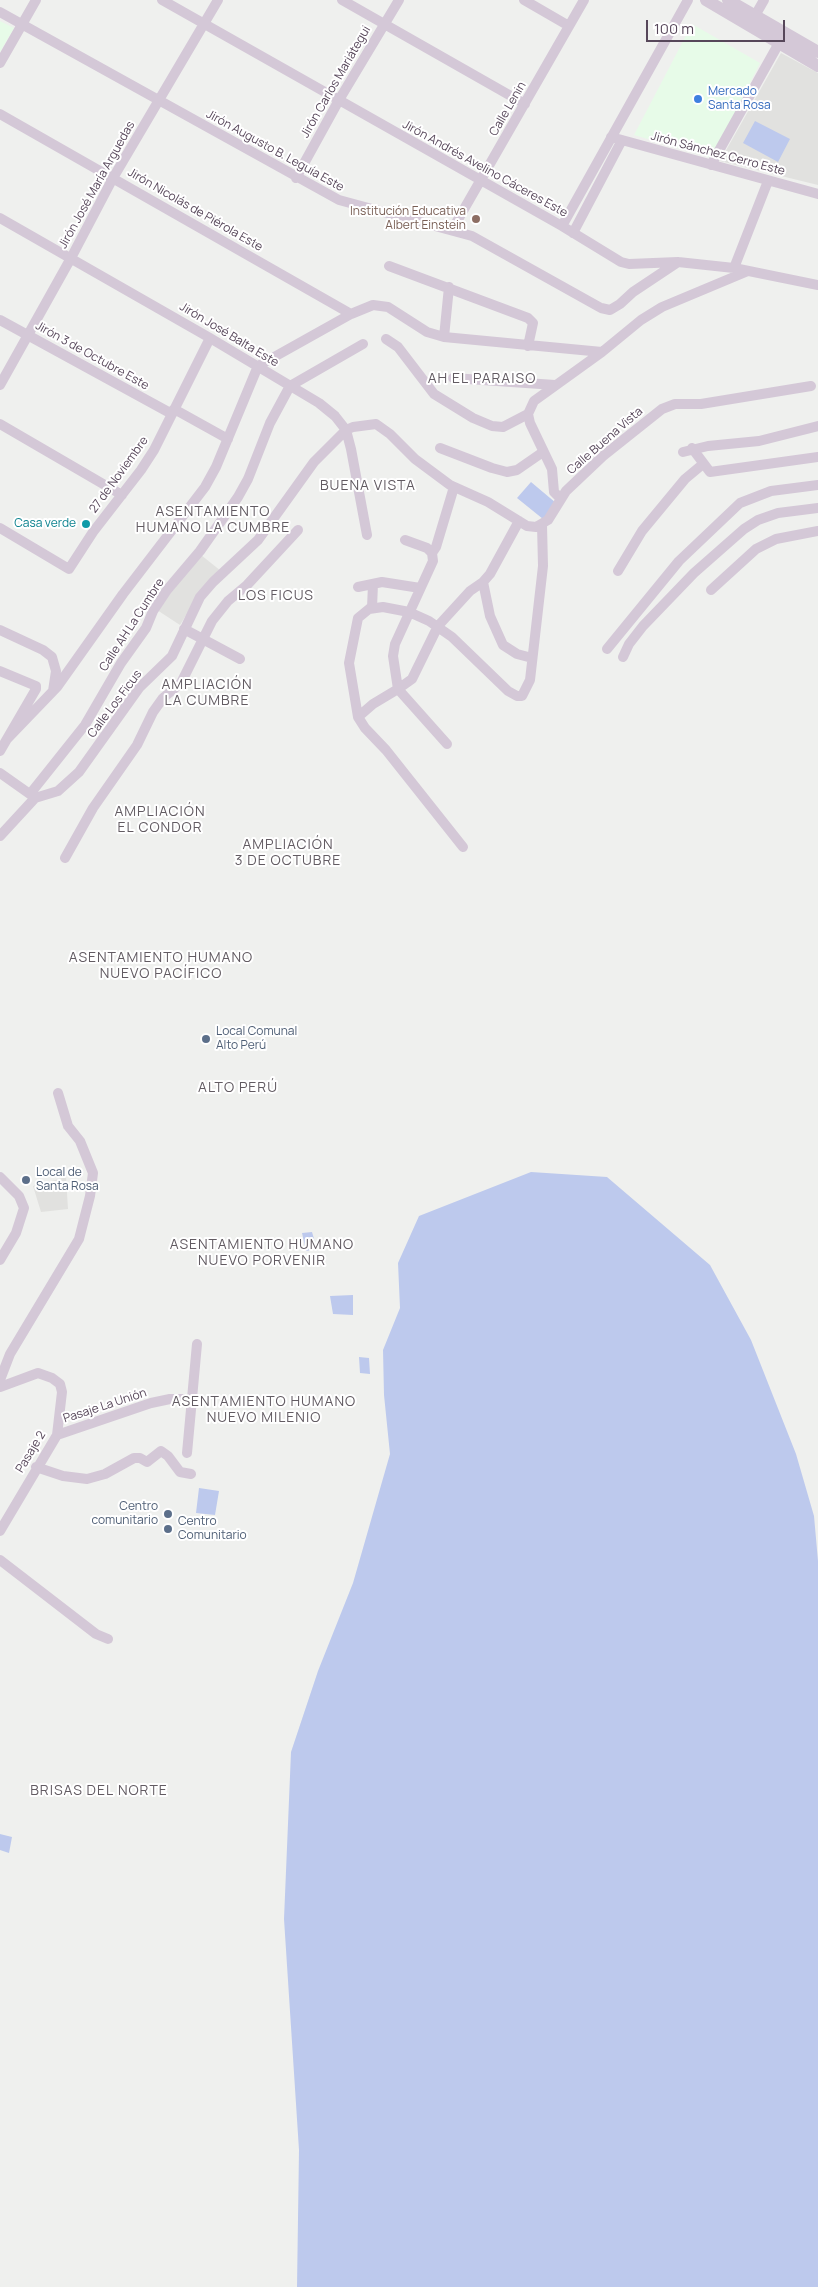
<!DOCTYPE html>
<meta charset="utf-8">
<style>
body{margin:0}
#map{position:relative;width:818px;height:2287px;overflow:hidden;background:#eff0ee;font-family:Manrope,sans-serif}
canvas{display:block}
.scale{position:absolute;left:646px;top:20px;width:139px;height:22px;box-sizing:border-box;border:2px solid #57475a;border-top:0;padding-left:6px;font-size:15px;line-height:18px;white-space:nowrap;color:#57475a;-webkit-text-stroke:4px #fff;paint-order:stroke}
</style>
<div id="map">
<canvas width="818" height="2287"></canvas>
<div class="scale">100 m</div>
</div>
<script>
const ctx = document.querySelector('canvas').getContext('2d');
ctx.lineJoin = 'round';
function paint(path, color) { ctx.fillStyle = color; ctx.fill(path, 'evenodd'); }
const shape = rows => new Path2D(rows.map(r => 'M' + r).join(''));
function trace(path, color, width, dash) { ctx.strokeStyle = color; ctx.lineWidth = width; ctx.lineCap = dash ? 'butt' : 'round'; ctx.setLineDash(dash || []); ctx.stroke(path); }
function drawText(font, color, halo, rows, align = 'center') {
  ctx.font = font + ' Manrope,sans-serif'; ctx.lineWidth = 4; ctx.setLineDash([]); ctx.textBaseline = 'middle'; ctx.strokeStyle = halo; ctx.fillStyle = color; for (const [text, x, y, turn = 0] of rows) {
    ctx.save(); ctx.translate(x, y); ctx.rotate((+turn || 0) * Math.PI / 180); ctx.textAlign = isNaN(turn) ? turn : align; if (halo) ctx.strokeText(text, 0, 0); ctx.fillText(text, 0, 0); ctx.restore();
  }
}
const commercial = shape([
 [0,21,14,28,0,52],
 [692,24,760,63,712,158,634,135]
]);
const education = shape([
 [781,53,818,73,818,185,720,161],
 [201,555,221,571,197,597,180,625,157,610],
 [66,1177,68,1209,41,1212,33,1186]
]);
const green = shape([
 [755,121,790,139,778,162,743,143],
 [531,482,556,503,543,519,517,498],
 [531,1172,607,1177,710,1265,751,1340,796,1454,814,1516,818,1561,818,2287,297,2287,299,2150,284,1919,291,1752,318,1671,353,1583,390,1454,384,1395,383,1350,400,1308,398,1263,419,1216],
 [312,1232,317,1249,306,1251,302,1233],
 [353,1295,353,1315,333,1314,330,1296],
 [359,1357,369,1358,370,1374,360,1373],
 [199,1488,219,1491,215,1515,196,1513],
 [0,1834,12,1837,9,1853,0,1850]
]);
const minor = shape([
 [162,0,562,226,621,262,629,264,678,262,734,268,818,285],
 [342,0,525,104],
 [524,0,569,26],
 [0,12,339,200,472,236,601,308,610,310,620,304,633,292,678,262],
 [752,21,764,0],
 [0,63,36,0],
 [0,114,351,314],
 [611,137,818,194],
 [711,165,779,43],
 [296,178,339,100,399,0],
 [0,218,210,338,319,403,335,416,346,430,351,449,367,535],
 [562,226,688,0],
 [452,230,584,0],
 [573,233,622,140],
 [389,266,528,318,533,323,528,346],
 [734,268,768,181],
 [0,320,172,414],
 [444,337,449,287],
 [386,339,398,347,434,394,473,418,492,426,503,427,528,414],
 [453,378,555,385],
 [0,385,71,258,113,178,218,0],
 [174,409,228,439],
 [0,424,122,495],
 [440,448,492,468,507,472,517,470,543,452],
 [692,448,710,472,818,457],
 [683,452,708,446,759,441,818,426],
 [561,499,554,492,552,469,530,423,528,414,534,401,602,352,641,320,662,307,748,271],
 [0,528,69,569,93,532,141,470,154,450,210,338],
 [432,553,436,547,454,487],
 [618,571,642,531,685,479,703,464],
 [483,582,490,616,503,645,517,654,532,658],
 [358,587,382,582,420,588],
 [711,590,756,549,776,539,818,531],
 [372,608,373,584],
 [184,629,240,659],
 [0,630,43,650,52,657,56,671,53,691],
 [607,649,679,561,740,503,771,491,818,485],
 [623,657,629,644,643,626,694,573,744,529,758,520,778,513,818,508],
 [0,671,36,686,36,689,0,751],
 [358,717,373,704,398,689,393,656,395,644,433,561,432,553,427,548,405,540],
 [7,739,57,687,123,594,205,487,216,467,258,366,351,314,373,305,388,307,427,332,444,337,602,352],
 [447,744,398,689,412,679,438,626,470,591,483,582,490,574,519,521],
 [0,773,34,797],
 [30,794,85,725,121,663,146,628,153,611,167,590,200,551,238,497,248,479,270,423,290,386,363,344],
 [0,836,35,798,58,791,79,772,139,688,172,656,200,597,213,582,258,540,314,462,346,430,353,427,376,424,390,434,415,459,450,485,488,502,527,526,536,527,548,520,566,491,603,456,662,409,675,404,701,404,811,386],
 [463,847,386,750,365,728,358,717,349,663,358,618,369,609,383,607,409,612,429,621,452,637,508,691,517,696,522,696,530,680,543,566,542,525],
 [65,858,93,808,137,745,153,712,163,698,181,683,212,621,228,601,247,585,298,530],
 [0,1177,19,1196,24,1208,16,1233,0,1260],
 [0,1380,10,1354,79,1239,90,1196,93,1173,80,1141,68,1126,58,1093],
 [0,1387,38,1373,52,1378,60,1384,62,1392,57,1435,0,1531],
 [57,1435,151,1403,170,1399,191,1399],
 [187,1453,197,1344],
 [36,1467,63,1476,87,1479,105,1474,134,1458,140,1458,147,1462,161,1451,168,1456,180,1472,191,1474],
 [0,1560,96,1634,108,1639]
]);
const tertiary = shape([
 [706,0,818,66],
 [728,0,818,52]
]);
const markers = [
 [698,99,5,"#3f7fe0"],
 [476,219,5,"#8d6e63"],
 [86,524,5,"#0f9aa8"],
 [206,1039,5,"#5c6f8a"],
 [26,1180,5,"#5c6f8a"],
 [168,1514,5,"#5c6f8a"],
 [168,1529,5,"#5c6f8a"]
];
const streetNames = [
 ["Jirón Carlos Mariátegui",336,82,-60],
 ["Calle Lenin",508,109,-60],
 ["Jirón Augusto B. Leguía Este",275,151,29],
 ["Jirón Sánchez Cerro Este",718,154,15],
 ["Jirón Andrés Avelino Cáceres Este",485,169,29],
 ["Jirón José María Arguedas",97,185,-61],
 ["Jirón Nicolás de Piérola Este",195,210,30],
 ["Jirón José Balta Este",229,335,31],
 ["Jirón 3 de Octubre Este",92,356,29],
 ["Calle Buena Vista",605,441,-41],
 ["27 de Noviembre",119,475,-54],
 ["Calle AH La Cumbre",132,625,-57],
 ["Calle Los Ficus",115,704,-53],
 ["Pasaje La Unión",105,1406,-18],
 ["Pasaje 2",31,1452,-59]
];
const shopNames = [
 ["Mercado",708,92],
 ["Santa Rosa",708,106]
];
const educationNames = [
 ["Institución Educativa",466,212],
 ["Albert Einstein",466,226]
];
const cultureNames = [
 ["Casa verde",76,524]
];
const serviceNames = [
 ["Local Comunal",216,1032],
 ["Alto Perú",216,1046],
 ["Local de",36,1173],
 ["Santa Rosa",36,1187],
 ["Centro",158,1507,"right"],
 ["comunitario",158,1521,"right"],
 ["Centro",178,1522],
 ["Comunitario",178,1536]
];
const neighbourhoodNames = [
 ["AH EL PARAISO",482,379],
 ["BUENA VISTA",368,486],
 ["ASENTAMIENTO",213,512],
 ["HUMANO LA CUMBRE",213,528],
 ["LOS FICUS",276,596],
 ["AMPLIACIÓN",207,685],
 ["LA CUMBRE",207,701],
 ["AMPLIACIÓN",160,812],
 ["EL CONDOR",160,828],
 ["AMPLIACIÓN",288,845],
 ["3 DE OCTUBRE",288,861],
 ["ASENTAMIENTO HUMANO",161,958],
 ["NUEVO PACÍFICO",161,974],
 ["ALTO PERÚ",238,1088],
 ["ASENTAMIENTO HUMANO",262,1245],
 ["NUEVO PORVENIR",262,1261],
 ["ASENTAMIENTO HUMANO",264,1402],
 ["NUEVO MILENIO",264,1418],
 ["BRISAS DEL NORTE",99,1791]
];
paint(commercial, '#e7fbe8');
paint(education, '#e1e1df');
paint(green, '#bdc9ed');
trace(minor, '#d4c8d7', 10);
trace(tertiary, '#d4c8d7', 12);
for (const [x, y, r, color] of markers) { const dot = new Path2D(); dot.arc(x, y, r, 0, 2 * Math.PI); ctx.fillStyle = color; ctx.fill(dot); trace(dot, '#fff', 2); }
drawText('12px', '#57475a', '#fff', streetNames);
drawText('12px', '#366cbe', '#fff', shopNames, 'left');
drawText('12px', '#785e54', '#fff', educationNames, 'right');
drawText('12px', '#0d838f', '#fff', cultureNames, 'right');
drawText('12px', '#4e5e75', '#fff', serviceNames, 'left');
ctx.letterSpacing = '1px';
drawText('14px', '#625b62', '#fff', neighbourhoodNames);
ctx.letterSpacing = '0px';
</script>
